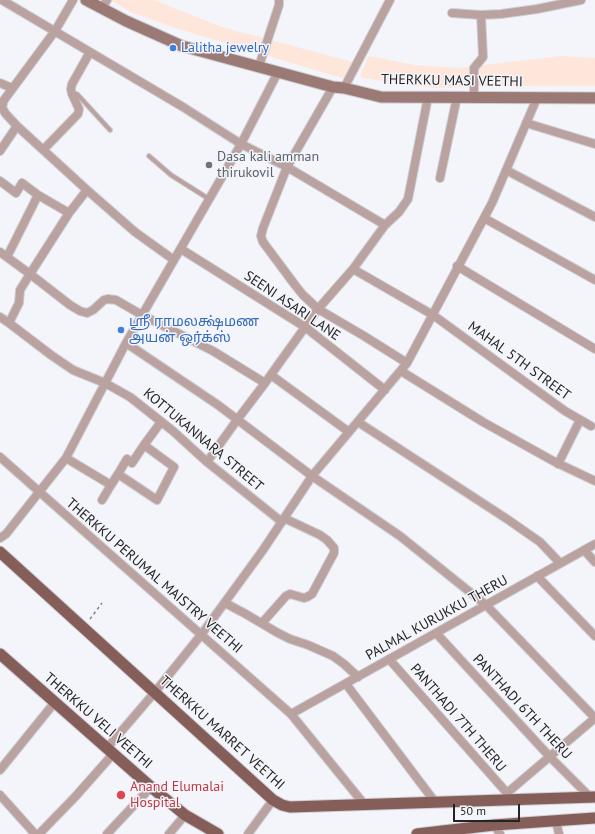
<!DOCTYPE html>
<meta charset="utf-8">
<style>
body{margin:0}
#map{position:relative;width:595px;height:834px;overflow:hidden;background:#f4f5fa;font-family:"PT Sans",sans-serif}
canvas{display:block}
.scale{position:absolute;left:453px;top:804px;width:67px;height:18px;box-sizing:border-box;border:2px solid #242426;border-top:0;padding-left:5px;font-size:12px;line-height:14px;white-space:nowrap;color:#242426;-webkit-text-stroke:3px #f4f5fa;paint-order:stroke}
</style>
<div id="map">
<canvas width="595" height="834"></canvas>
<div class="scale">50 m</div>
</div>
<script>
const ctx = document.querySelector('canvas').getContext('2d');
ctx.lineJoin = 'round';
function paint(path, color) { ctx.fillStyle = color; ctx.fill(path, 'evenodd'); }
const shape = rows => new Path2D(rows.map(r => 'M' + r).join(''));
function trace(path, color, width, dash) { ctx.strokeStyle = color; ctx.lineWidth = width; ctx.lineCap = dash ? 'butt' : 'round'; ctx.setLineDash(dash || []); ctx.stroke(path); }
function drawText(font, color, halo, rows, align = 'center') {
  ctx.font = font + ' "PT Sans","Noto Sans Tamil",sans-serif'; ctx.lineWidth = 3; ctx.setLineDash([]); ctx.textBaseline = 'middle'; ctx.strokeStyle = halo; ctx.fillStyle = color; for (const [text, x, y, turn = 0] of rows) {
    ctx.save(); ctx.translate(x, y); ctx.rotate((+turn || 0) * Math.PI / 180); ctx.textAlign = isNaN(turn) ? turn : align; if (halo) ctx.strokeText(text, 0, 0); ctx.fillText(text, 0, 0); ctx.restore();
  }
}
const commercial = shape([
 [110,0,154,0,222,27,353,62,346,76,342,78,175,28,131,12],
 [369,56,415,65,459,68,560,56,595,58,595,86,492,86,434,88,362,78,360,76]
]);
const path = shape([
 [90,619,102,603]
]);
const service = shape([
 [72,94,77,94,110,130],
 [149,156,171,175,209,199]
]);
const minor = shape([
 [2,0,183,107,241,144,287,167,333,87],
 [73,0,55,31,4,100,2,107,5,113,17,126,87,190,135,232,174,260],
 [102,8,107,0],
 [452,13,481,15,501,14,537,9,581,0],
 [259,66,279,5,279,0],
 [0,83,12,88],
 [344,88,390,0],
 [474,98,474,68,483,57,481,15],
 [526,123,595,144],
 [43,150,78,114,79,109,72,94,71,89,72,84,90,52],
 [0,151,17,126],
 [506,170,595,217],
 [440,178,457,97],
 [0,181,16,193,22,183,38,195,69,213],
 [484,218,595,280],
 [385,225,399,212,408,199,428,97],
 [181,249,305,327,385,390],
 [0,252,30,274,69,213,87,190],
 [7,257,38,195],
 [457,266,595,349],
 [353,269,433,315,565,411,591,426],
 [0,317,9,323,51,355,73,370,105,383,130,397,173,431,207,462,282,522],
 [9,323,19,303,20,290,30,274,70,305,80,311,87,313,93,310,104,300,108,299,116,300,142,315,213,351,265,383],
 [126,343,218,405,312,476,400,536,486,605,595,718,507,793,508,800],
 [401,371,483,422,555,462,595,481],
 [271,375,349,432],
 [358,422,507,519,540,542,560,563],
 [144,445,161,422],
 [0,457,291,714,364,804],
 [66,458,111,485,102,500],
 [207,462,237,420,265,383,318,309,353,269,385,225,287,167,263,228,261,236,263,242,295,285,303,295,318,309,364,336,407,363],
 [558,464,580,420],
 [111,485,118,474,157,500,174,467,144,445,132,463,127,459,118,474],
 [0,538,6,534,66,458,126,343,241,144,278,72],
 [584,550,595,562],
 [537,576,595,636],
 [225,603,244,613,278,633,290,639,308,645,333,656,344,664,358,677],
 [262,623,286,596,290,594,304,598,307,597,312,594,334,553,334,548,327,540,320,535,284,518],
 [436,633,550,757,590,797],
 [389,659,507,793],
 [346,684,435,802],
 [291,714,595,544],
 [107,748,155,692,201,635,263,550,312,476,407,363,492,203,537,98],
 [0,770,55,702],
 [0,795,35,834],
 [556,821,559,834],
 [494,825,500,834],
 [39,834,75,797,113,754],
 [107,834,151,787],
 [169,834,185,815],
 [248,834,273,800]
]);
const secondary = shape([
 [86,0,126,21,182,46,333,87,344,88,381,97,595,98]
]);
const primary = shape([
 [0,552,273,800,282,805,290,807,595,797],
 [0,654,151,787,185,815,218,834],
 [417,834,494,825,595,818]
]);
const markers = [
 [173,48,4,"#3f7fe0"],
 [209,165,4,"#6b7280"],
 [121,330,4,"#3f7fe0"],
 [121,795,5,"#e0444e"]
];
const shopNames = [
 ["Lalitha jewelry",181,48],
 ["ஶ்ரீ ராமலக்ஷ்மண",129,322],
 ["அயன் ஒர்க்ஸ்",129,338]
];
const streetNames = [
 ["THERKKU MASI VEETHI",452,81,1],
 ["SEENI ASARI LANE",292,306,34],
 ["MAHAL 5TH STREET",519,361,36],
 ["KOTTUKANNARA STREET",203,440,40],
 ["THERKKU PERUMAL MAISTRY VEETHI",154,576,41],
 ["PALMAL KURUKKU THERU",437,618,-29],
 ["PANTHADI 6TH THERU",522,707,47],
 ["PANTHADI 7TH THERU",458,718,49],
 ["THERKKU VELI VEETHI",98,721,41],
 ["THERKKU MARRET VEETHI",222,733,42]
];
const worshipNames = [
 ["Dasa kali amman",217,157],
 ["thirukovil",217,173]
];
const healthNames = [
 ["Anand Elumalai",130,787],
 ["Hospital",130,803]
];
paint(commercial, '#fee6db');
trace(service, '#cfcfd4', 6);
trace(minor, '#cfcfd4', 10);
trace(secondary, '#cfcfd4', 13);
trace(primary, '#cfcfd4', 13);
trace(path, '#828386', 1.5, [3, 3]);
trace(service, '#b9a29f', 4);
trace(minor, '#b9a29f', 8);
trace(secondary, '#9b7a76', 11);
trace(primary, '#855d59', 11);
for (const [x, y, r, color] of markers) { const dot = new Path2D(); dot.arc(x, y, r, 0, 2 * Math.PI); ctx.fillStyle = color; ctx.fill(dot); trace(dot, '#f4f5fa', 1.5); }
drawText('14px', '#366cbe', '#f4f5fa', shopNames, 'left');
drawText('14px', '#242426', '#f4f5fa', streetNames);
drawText('14px', '#5b616d', '#f4f5fa', worshipNames, 'left');
drawText('14px', '#be3a42', '#f4f5fa', healthNames, 'left');
</script>
